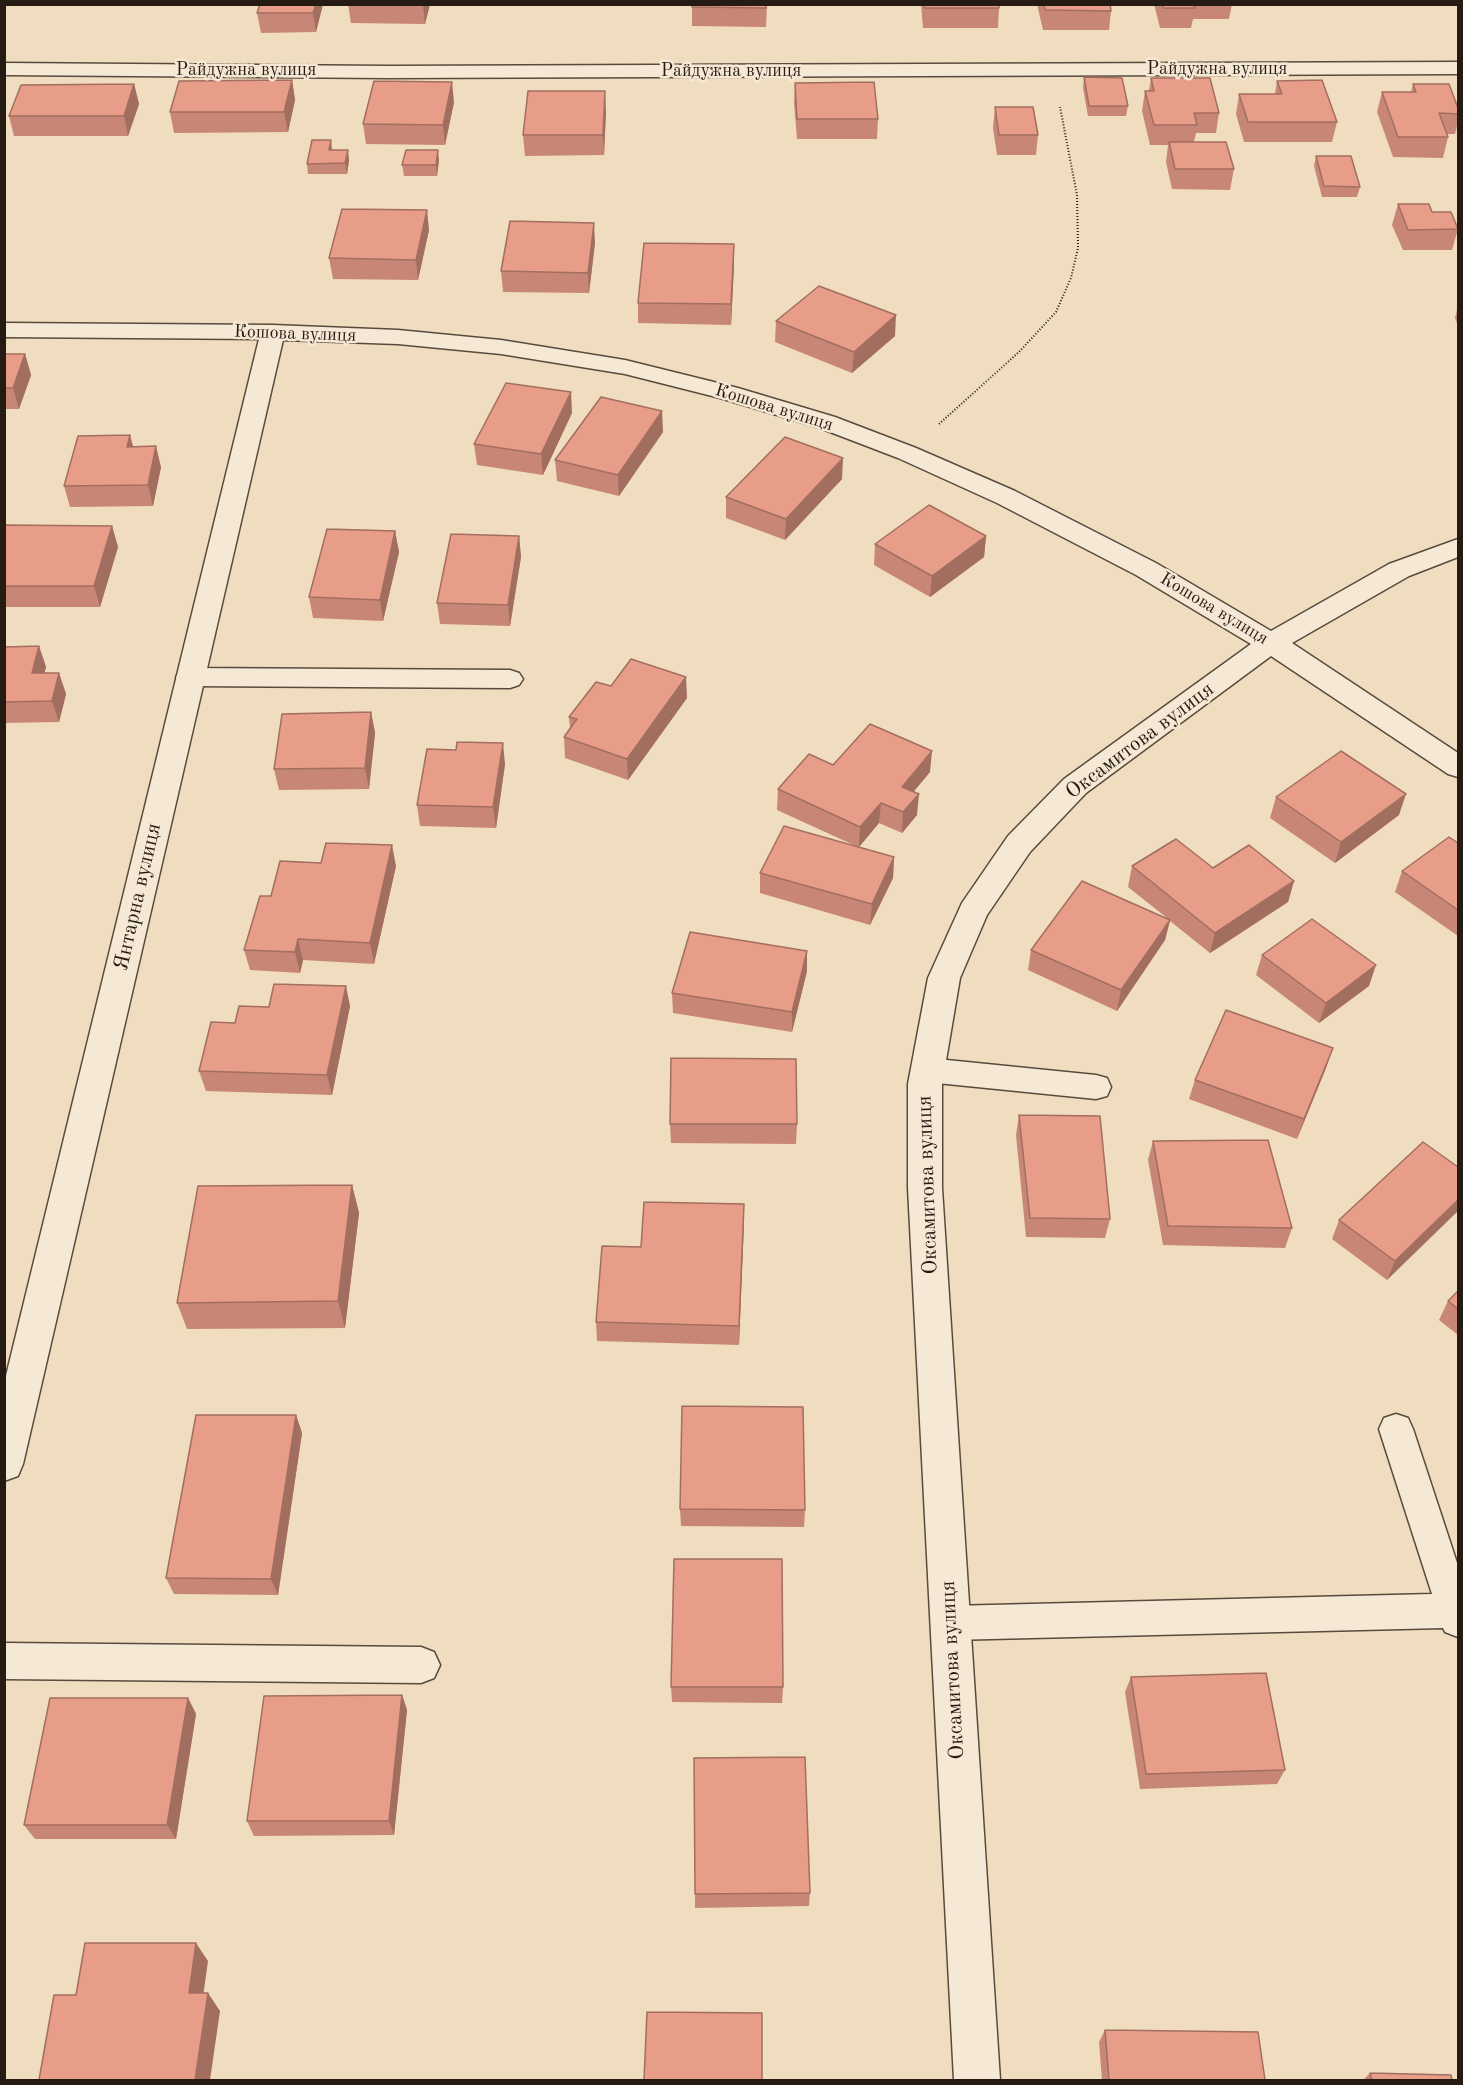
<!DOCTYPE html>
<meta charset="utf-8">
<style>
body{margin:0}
#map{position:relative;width:1463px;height:2085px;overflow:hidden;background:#f0dcbe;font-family:"Old Standard TT",serif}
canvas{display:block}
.frame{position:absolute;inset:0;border:6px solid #261b13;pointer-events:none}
</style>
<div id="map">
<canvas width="1463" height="2085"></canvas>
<div class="frame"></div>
</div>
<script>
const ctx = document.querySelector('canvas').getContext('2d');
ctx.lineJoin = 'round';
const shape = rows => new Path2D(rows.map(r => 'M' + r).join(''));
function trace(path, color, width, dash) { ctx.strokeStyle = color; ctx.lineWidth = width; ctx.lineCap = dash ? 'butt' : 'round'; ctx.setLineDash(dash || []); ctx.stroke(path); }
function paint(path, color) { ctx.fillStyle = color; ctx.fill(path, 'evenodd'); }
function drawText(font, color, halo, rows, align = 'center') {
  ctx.font = font + ' "Old Standard TT",serif'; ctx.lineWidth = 5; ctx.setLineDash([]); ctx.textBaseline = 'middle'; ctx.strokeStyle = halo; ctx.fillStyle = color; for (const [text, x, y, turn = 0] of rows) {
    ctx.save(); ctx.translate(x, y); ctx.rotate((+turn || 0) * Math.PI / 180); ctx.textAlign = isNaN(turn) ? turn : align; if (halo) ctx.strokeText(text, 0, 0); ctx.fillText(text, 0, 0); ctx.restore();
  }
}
const path = shape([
 [939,424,1019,352,1056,312,1071,278,1078,248,1077,195,1060,107]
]);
const lane = shape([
 [189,668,510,670,519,673,523,679,519,685,510,688,189,686,180,683,176,677,180,671,189,668],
 [927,1058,1096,1075,1107,1078,1111,1087,1107,1096,1096,1099,927,1082,916,1078,912,1070,916,1062,927,1058],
 [1396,1414,1408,1418,1413,1429,1458,1566,1458,1637,1445,1632,1443,1628,950,1640,937,1635,932,1623,937,1611,950,1606,1432,1594,1379,1429,1384,1418,1396,1414],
 [4,1643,421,1647,434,1652,440,1665,434,1678,421,1683,4,1679,4,1643]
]);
const street = shape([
 [1458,62,1458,74,389,78,4,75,4,63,389,66,1458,62],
 [4,323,273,325,398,330,501,340,625,360,738,388,835,417,916,448,1015,491,1156,563,1271,631,1389,564,1458,539,1458,557,1409,576,1292,643,1458,753,1458,777,1448,774,1271,656,1086,793,1030,852,987,915,960,978,942,1084,942,1188,1000,2080,954,2080,908,1188,908,1084,928,978,962,903,1008,836,1064,779,1251,644,1136,575,997,503,898,458,817,427,720,398,625,374,501,354,398,344,283,340,23,1464,18,1476,4,1481,4,1384,259,339,4,337,4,323]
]);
const wall = shape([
 [323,4,316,32,261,33,257,13],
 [348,4,430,4,425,24,351,23],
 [692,4,767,4,766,27,692,26],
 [921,4,999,4,999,8,998,28,923,28],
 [1037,4,1110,4,1111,11,1109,30,1043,30],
 [1154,4,1232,4,1229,19,1193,19,1191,28,1160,28],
 [1084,77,1128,106,1126,116,1088,116,1083,88],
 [1151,78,1219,113,1216,133,1196,133,1194,142,1234,169,1230,190,1172,189,1166,162,1168,145,1150,145,1142,111,1145,91,1149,91],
 [292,80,295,100,288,132,174,133,170,112],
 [1277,81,1337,122,1332,142,1244,142,1236,114,1239,94,1275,94],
 [795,83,878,119,877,139,797,139,794,103],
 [134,84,139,104,128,136,14,136,9,116],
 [1413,84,1458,108,1458,122,1455,134,1446,134,1448,137,1443,158,1393,157,1377,112,1382,92,1411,92],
 [454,102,445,145,366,144,363,124],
 [995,107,1038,135,1036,155,997,155,993,128],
 [606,111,604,155,525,156,523,135],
 [332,150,349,160,347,174,308,174,307,164],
 [1316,156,1360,187,1357,197,1322,197,1314,166],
 [439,160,437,176,404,176,402,165],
 [1398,204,1432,212,1458,229,1452,250,1403,250,1392,225],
 [429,230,418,280,333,279,329,258],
 [595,243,589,293,503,292,501,271],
 [734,265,731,325,638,323,638,303],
 [1458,306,1458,326,1455,318],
 [776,321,895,336,852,373,775,342],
 [4,354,25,354,31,375,19,409,4,409],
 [572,413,543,475,477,465,474,444],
 [663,432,619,496,557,481,555,460],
 [130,435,133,446,161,467,153,506,70,507,64,486],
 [842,479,785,540,726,518,726,497],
 [4,525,112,526,118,547,100,607,4,607],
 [395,531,399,552,383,621,313,618,309,597],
 [519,536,521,557,510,626,440,624,437,603],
 [986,536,984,557,930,597,874,565,875,544],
 [39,646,46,667,44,673,59,673,66,694,59,722,4,723,4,647],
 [611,686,687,698,628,780,565,758,564,737,570,729,569,717],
 [371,712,375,733,369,789,279,790,274,769],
 [456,750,505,764,496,828,420,826,417,805],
 [833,765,930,772,913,792,917,815,902,833,879,823,859,847,894,857,893,878,870,925,760,893,760,873,858,847,777,810,778,789],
 [1276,797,1399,815,1335,863,1270,818],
 [1458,843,1458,936,1395,892,1402,871],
 [396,866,374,964,303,960,300,973,250,970,244,950,271,896],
 [1132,866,1213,868,1294,881,1288,902,1210,953,1170,921,1165,940,1117,1011,1028,970,1031,950,1167,918,1128,887],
 [1262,955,1369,986,1319,1023,1256,975],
 [807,971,792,1032,673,1013,672,993],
 [350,1006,332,1095,206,1091,199,1071,235,1023,269,1007],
 [1326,1068,1297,1139,1189,1099,1195,1080],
 [1019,1115,1110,1219,1105,1238,1026,1237,1016,1135],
 [670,1124,797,1124,796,1144,671,1143],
 [1153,1141,1292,1228,1285,1248,1163,1245,1148,1160],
 [1458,1167,1387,1280,1332,1239,1339,1220],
 [352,1185,359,1213,345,1328,187,1329,177,1303],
 [744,1204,739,1345,597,1341,596,1322,641,1247],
 [1458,1291,1458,1335,1439,1320,1448,1301],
 [296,1415,302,1433,278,1595,174,1594,166,1578],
 [680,1509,805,1510,804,1527,681,1526],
 [1131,1677,1285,1770,1277,1784,1140,1789,1125,1692],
 [671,1687,783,1687,782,1703,672,1702],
 [402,1695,407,1710,394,1835,254,1836,247,1821],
 [188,1698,196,1714,176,1839,35,1839,24,1825],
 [810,1893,809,1906,695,1908,695,1894],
 [1105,2030,1265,2080,1102,2080,1099,2042],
 [1370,2073,1452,2080,1363,2080]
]);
const shadedWall = shape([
 [316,4,323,4,316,32,313,13],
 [430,4,425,24,423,5],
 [292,80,295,100,288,132,284,112],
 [452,82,454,102,445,145,443,125],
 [134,84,139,104,128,136,124,116],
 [605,91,606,111,604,155,603,135],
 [331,140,332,150,329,150],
 [348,150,349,160,347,174,345,163],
 [438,150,439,160,437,176,436,165],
 [427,210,429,230,418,280,416,260],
 [594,223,595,243,589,293,588,273],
 [734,244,734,265,731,325,731,304],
 [896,315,895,336,852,373,854,352],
 [25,354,31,375,19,409,13,388],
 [571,392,572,413,543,475,541,454],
 [662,411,663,432,619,496,618,475],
 [130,435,135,455,127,447],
 [156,446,161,467,153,506,148,485],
 [843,458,842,479,785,540,786,519],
 [112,526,118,547,100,607,94,586],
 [395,531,399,552,383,621,380,600],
 [519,536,521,557,510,626,508,605],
 [986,536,984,557,930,597,932,576],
 [39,646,46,667,39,694,32,673],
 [59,673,66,694,59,722,52,701],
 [686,677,687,698,628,780,627,759],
 [371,712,375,733,369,789,365,768],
 [503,743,505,764,496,828,493,807],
 [932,751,930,772,900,808,902,787],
 [919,794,917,815,902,833,903,812],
 [1406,794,1399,815,1335,863,1341,842],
 [881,803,879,823,859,847,860,827],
 [392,845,396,866,374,964,370,943],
 [894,857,893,878,870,925,872,904],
 [1294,881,1288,902,1210,953,1215,933],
 [1170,920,1165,940,1117,1011,1121,990],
 [298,939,303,960,300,973,295,952],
 [807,951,807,971,792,1032,792,1012],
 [1376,965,1369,986,1319,1023,1326,1003],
 [346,986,350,1006,332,1095,327,1075],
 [1333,1048,1326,1068,1297,1139,1304,1119],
 [352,1185,359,1213,345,1328,338,1301],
 [1458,1200,1458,1211,1387,1280,1395,1261],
 [744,1204,744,1223,739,1345,739,1326],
 [296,1415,302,1433,278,1595,271,1579],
 [402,1695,407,1710,394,1835,389,1821],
 [188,1698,196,1714,176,1839,167,1825],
 [196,1943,208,1961,201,2011,189,1993],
 [208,1993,220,2011,210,2080,195,2080]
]);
const building = shape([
 [260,4,316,4,313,13,257,13,260,4],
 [692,4,766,4,766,8,692,7,692,4],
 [924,4,999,4,999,8,925,8,924,4],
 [1044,4,1110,4,1111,11,1045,10,1044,4],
 [1162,4,1193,4,1195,8,1163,8,1162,4],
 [1084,77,1122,78,1128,106,1089,106,1084,77],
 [1151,78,1210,78,1219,113,1194,113,1197,125,1154,125,1145,91,1154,91,1151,78],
 [292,80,284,112,170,112,179,81,292,80],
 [1322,80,1337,122,1248,122,1239,94,1282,94,1277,81,1322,80],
 [374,81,452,82,443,125,363,124,374,81],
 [874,82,878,119,797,119,795,83,874,82],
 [134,84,124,116,9,116,21,85,134,84],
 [1413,84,1449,84,1458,108,1458,114,1439,113,1448,137,1398,137,1382,92,1416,92,1413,84],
 [528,91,605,91,603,135,523,135,528,91],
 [995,107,1033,107,1038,135,999,135,995,107],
 [312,140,331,140,329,150,348,150,345,163,307,164,312,140],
 [1169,142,1226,142,1234,169,1175,169,1169,142],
 [406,150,438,150,436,165,402,165,406,150],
 [1316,156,1351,156,1360,187,1324,186,1316,156],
 [1398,204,1429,204,1432,212,1451,212,1458,229,1408,230,1398,204],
 [342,209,427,210,416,260,329,258,342,209],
 [510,221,594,223,588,273,501,271,510,221],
 [644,243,734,244,731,304,638,303,644,243],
 [819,286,896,315,854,352,776,321,819,286],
 [4,354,25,354,13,388,4,388,4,354],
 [506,383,571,392,541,454,474,444,506,383],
 [601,397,662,411,618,475,555,460,601,397],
 [130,435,127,447,156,446,148,485,64,486,78,436,130,435],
 [785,437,843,458,786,519,726,497,785,437],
 [929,505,986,536,932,576,875,544,929,505],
 [4,525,112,526,94,586,4,586,4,525],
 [327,529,395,531,380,600,309,597,327,529],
 [451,534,519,536,508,605,437,603,451,534],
 [39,646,32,673,59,673,52,701,4,702,4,647,39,646],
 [631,659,686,677,627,759,564,737,577,719,569,717,596,682,611,686,631,659],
 [371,712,365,768,274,769,282,714,371,712],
 [870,724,932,751,902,787,919,794,903,812,881,803,860,827,778,789,809,754,833,765,870,724],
 [457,742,503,743,493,807,417,805,427,749,456,750,457,742],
 [1341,751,1406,794,1341,842,1276,797,1341,751],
 [784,826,894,857,872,904,760,873,784,826],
 [1449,837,1458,843,1458,910,1402,871,1449,837],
 [1176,839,1213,868,1249,845,1294,881,1215,933,1132,866,1176,839],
 [326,843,392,845,370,943,298,939,295,952,244,950,260,896,271,896,280,861,321,863,326,843],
 [1082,881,1170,920,1121,990,1031,950,1082,881],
 [1312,919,1376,965,1326,1003,1262,955,1312,919],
 [690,932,807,951,792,1012,672,993,690,932],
 [274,984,346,986,327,1075,199,1071,211,1022,235,1023,239,1006,269,1007,274,984],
 [1226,1010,1333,1048,1304,1119,1195,1080,1226,1010],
 [671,1058,796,1059,797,1124,670,1124,671,1058],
 [1019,1115,1100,1116,1110,1219,1030,1218,1019,1115],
 [1268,1140,1292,1228,1168,1226,1153,1141,1268,1140],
 [1423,1142,1458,1167,1458,1200,1395,1261,1339,1220,1423,1142],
 [352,1185,338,1301,177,1303,198,1186,352,1185],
 [644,1202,744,1204,739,1326,596,1322,602,1246,641,1247,644,1202],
 [1458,1291,1458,1309,1448,1301,1458,1291],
 [682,1406,803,1407,805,1510,680,1509,682,1406],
 [196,1415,296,1415,271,1579,166,1578,196,1415],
 [674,1559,782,1559,783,1687,671,1687,674,1559],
 [1266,1673,1285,1770,1146,1774,1131,1677,1266,1673],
 [402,1695,389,1821,247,1821,264,1696,402,1695],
 [50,1698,188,1698,167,1825,24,1825,50,1698],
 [805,1757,810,1893,695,1894,694,1758,805,1757],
 [85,1943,196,1943,189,1993,208,1993,195,2080,39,2080,54,1995,76,1995,85,1943],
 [647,2012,762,2013,762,2080,644,2080,647,2012],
 [1105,2030,1258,2032,1265,2080,1109,2080,1105,2030],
 [1370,2073,1451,2075,1452,2080,1372,2080,1370,2073]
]);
const farStreetnames = [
 ["Райдужна вулиця",1217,69],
 ["Райдужна вулиця",246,70],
 ["Райдужна вулиця",731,71],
 ["Кошова вулиця",295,334,2],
 ["Кошова вулиця",774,408,17],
 ["Кошова вулиця",1214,609,31]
];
const streetNames = [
 ["Оксамитова вулиця",1140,741,-37],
 ["Янтарна вулиця",138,897,-77],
 ["Оксамитова вулиця",928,1185,-92],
 ["Оксамитова вулиця",953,1670,-93]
];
trace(lane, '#584b3e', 3);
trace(street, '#584b3e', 3);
trace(path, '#261b13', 2, [1, 2]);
paint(lane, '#f5e8d5');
paint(street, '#f5e8d5');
paint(wall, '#c88776');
paint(shadedWall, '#a26e60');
paint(building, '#e89d89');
trace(building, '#a26e60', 1.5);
drawText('18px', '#261b13', '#f5e8d5', farStreetnames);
drawText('21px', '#261b13', '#f5e8d5', streetNames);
</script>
